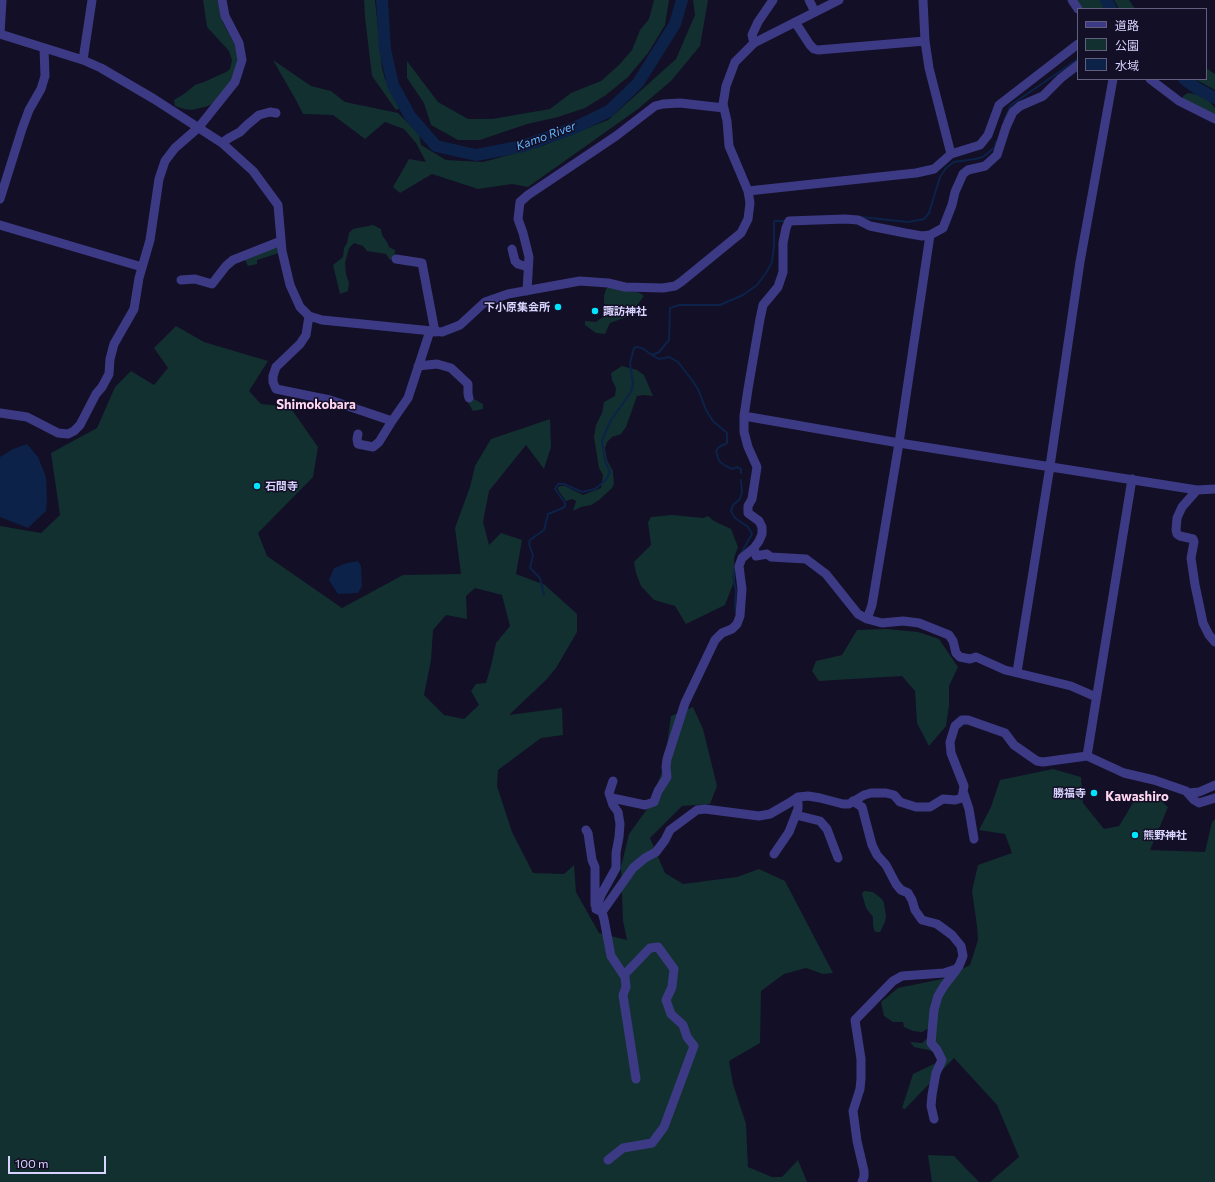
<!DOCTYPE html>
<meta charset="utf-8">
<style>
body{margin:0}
#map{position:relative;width:1215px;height:1182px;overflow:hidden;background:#130f26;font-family:Commissioner,"Noto Sans JP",sans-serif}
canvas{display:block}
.legend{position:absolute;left:1077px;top:8px;width:130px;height:72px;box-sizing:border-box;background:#130f26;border:1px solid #625e7d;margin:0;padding:5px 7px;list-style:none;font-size:12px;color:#d9d4ff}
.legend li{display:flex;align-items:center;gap:8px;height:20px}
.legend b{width:20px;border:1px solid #625e7d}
.scale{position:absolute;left:8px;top:1156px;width:98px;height:18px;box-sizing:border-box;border:2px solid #d9d4ff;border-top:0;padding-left:5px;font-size:12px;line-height:14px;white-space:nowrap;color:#d9d4ff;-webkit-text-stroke:3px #130f26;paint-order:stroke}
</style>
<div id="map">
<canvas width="1215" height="1182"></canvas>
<ul class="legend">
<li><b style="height:5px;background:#3d3a85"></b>道路</li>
<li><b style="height:11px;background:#12302f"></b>公園</li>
<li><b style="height:11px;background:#0c2248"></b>水域</li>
</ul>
<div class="scale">100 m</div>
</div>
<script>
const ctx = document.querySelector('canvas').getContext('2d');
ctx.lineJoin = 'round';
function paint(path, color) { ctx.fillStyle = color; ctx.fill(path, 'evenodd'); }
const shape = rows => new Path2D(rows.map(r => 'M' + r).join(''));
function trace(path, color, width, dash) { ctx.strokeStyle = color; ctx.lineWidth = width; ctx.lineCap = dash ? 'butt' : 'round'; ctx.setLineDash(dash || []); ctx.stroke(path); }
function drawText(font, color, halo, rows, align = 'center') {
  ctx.font = font + ' Commissioner,"Noto Sans JP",sans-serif'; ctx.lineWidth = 3; ctx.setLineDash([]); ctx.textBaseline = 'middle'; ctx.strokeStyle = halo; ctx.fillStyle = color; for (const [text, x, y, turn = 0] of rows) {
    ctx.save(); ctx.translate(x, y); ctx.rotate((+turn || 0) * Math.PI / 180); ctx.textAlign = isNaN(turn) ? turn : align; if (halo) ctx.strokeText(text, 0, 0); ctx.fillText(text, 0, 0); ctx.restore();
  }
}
const green = shape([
 [203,0,217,0,223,23,233,41,239,56,232,81,220,94,215,102,208,106,192,110,184,109,175,106,174,100,184,94,195,85,204,82,226,72,230,69,232,60,229,51,207,27],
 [364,0,375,0,382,68,385,79,401,108,396,110,372,76,365,17],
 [654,0,669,0,665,25,648,53,628,77,606,95,585,108,558,117,527,124,480,140,458,140,431,125,424,103,407,78,407,61,438,102,468,119,492,119,550,109,571,93,601,81,619,65,632,50,640,30,649,19],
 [693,0,708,0,700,46,671,81,638,109,528,187,512,184,478,189,432,174,400,193,393,187,409,159,426,162,416,143,404,129,385,122,365,139,333,115,303,114,297,102,273,60,311,86,331,91,345,102,398,113,419,134,421,145,446,160,483,162,542,146,608,120,676,59,695,15],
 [1077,0,1100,0,1105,9,1082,9],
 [1114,0,1129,0,1135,9,1119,9],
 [1206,68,1215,74,1215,90,1195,79,1206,79],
 [1188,93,1205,96,1215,108,1215,115,1183,99,1183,96],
 [373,225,381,229,382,235,387,242,389,247,395,250,395,253,393,258,390,260,386,254,367,251,363,246,354,243,349,248,345,263,346,274,349,283,348,291,340,294,333,265,343,257,344,248,347,243,349,233,353,229],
 [277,244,279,253,257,260,257,264,248,266,244,258],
 [609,286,640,293,644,296,629,316,610,323,605,334,596,333,585,325,585,321,596,322,604,316,607,310,606,306,604,303,604,296,606,289],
 [176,326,204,342,268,361,249,391,261,404,290,407,318,447,313,477,258,533,267,556,342,608,403,575,461,574,455,528,470,487,475,466,491,439,550,419,551,447,544,469,526,445,489,491,483,522,489,545,501,533,522,540,516,574,545,585,577,614,577,632,556,668,547,679,509,715,562,708,563,735,541,738,498,770,497,786,512,832,533,873,564,874,574,865,576,892,599,933,627,940,623,921,621,867,629,834,650,805,664,766,671,716,693,707,703,729,717,786,710,804,682,806,650,838,665,873,683,884,737,877,759,869,785,881,833,973,823,974,806,968,784,974,761,991,760,1043,729,1061,733,1084,746,1124,748,1167,772,1177,782,1177,798,1160,807,1182,0,1182,0,526,41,533,60,515,51,453,97,428,115,387,131,371,154,385,168,368,154,348],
 [475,588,502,595,510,626,496,643,491,666,486,683,476,684,471,691,479,705,464,719,444,715,424,695,431,660,433,630,446,615,467,619,466,596],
 [622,366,637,370,644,375,653,396,644,395,637,396,626,427,621,434,612,437,607,442,605,448,607,460,613,471,614,484,612,488,599,500,591,505,581,507,573,511,576,501,572,499,566,501,558,490,558,487,560,486,565,486,583,495,601,488,603,475,599,468,594,437,596,425,602,413,604,402,615,396,616,388,612,380,611,373],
 [474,399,483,404,483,409,473,411,467,401],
 [672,515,703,518,708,516,714,521,731,529,738,547,734,558,735,579,725,605,686,624,675,606,654,600,641,586,636,573,634,562,651,545,648,522,651,517],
 [887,629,918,632,939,639,958,667,949,686,949,705,946,726,929,746,917,723,915,691,902,676,819,681,812,671,816,661,842,655,857,630],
 [1053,769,1081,777,1083,803,1104,829,1119,826,1139,793,1150,791,1168,807,1150,850,1205,852,1212,822,1215,819,1215,1182,990,1182,1019,1157,997,1105,954,1058,905,1109,902,1108,913,1074,938,1062,933,1051,914,1047,910,1042,922,1043,932,1034,934,1025,922,1032,913,1031,904,1027,903,1022,893,1022,884,1016,881,1002,898,988,942,979,970,965,978,940,977,926,972,891,978,865,1012,853,1005,834,979,830,991,807,1000,780],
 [864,891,873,892,882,899,884,903,886,916,885,922,880,932,876,932,874,930,873,925,873,917,866,908,862,894],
 [928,1155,954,1156,979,1182,932,1182]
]);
const water = shape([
 [27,444,38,457,46,477,47,499,46,511,28,528,0,517,0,457,13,449],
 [358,561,361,566,362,586,358,593,338,594,329,580,334,568,347,563]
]);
const stream = shape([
 [1004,121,1011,105,1078,59],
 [861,217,908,222,924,219,929,213,940,177,946,168,954,162,975,159,983,157,995,147,996,142],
 [652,355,659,359,669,357,678,362,692,380,698,389,706,410,713,421,727,433,727,443,719,447,716,451,718,458,720,462,726,466,732,469,737,467,741,469,741,473],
 [740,555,752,534,748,527,735,518,731,511,733,505,740,499,742,492,741,480],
 [735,568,733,577,736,590,735,605,736,613],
 [544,595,540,578,530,568,533,555,529,544,530,540,544,530,548,514,563,508,565,506,565,503,555,489,558,484,564,484,582,492,595,489,606,480,610,472,605,461,602,440,611,420,631,392,633,384,630,363,634,348,637,347,642,348,652,355,659,352,669,340,670,308,679,305,720,305,743,295,757,285,766,273,772,262,774,245,774,221,785,221]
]);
const river = shape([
 [382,0,385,49,393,85,410,116,436,146,476,155,523,146,574,128,609,111,638,83,675,24,682,0],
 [1106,0,1111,9],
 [1184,79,1198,89,1215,98]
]);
const minor = shape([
 [809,0,815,12],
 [923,0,925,41,929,68,951,154],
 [1072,0,1078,9],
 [795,22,810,45,814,49,818,50,925,41],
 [0,34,83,60,101,68,154,99,222,143,253,171,278,205,282,251,290,285,300,307,309,316,322,320,442,332,460,325,485,302,508,294,580,281,608,283,625,287,663,288,675,286,681,282,741,233,748,219,750,203,748,191,729,146,727,121,723,104,726,86,735,62,754,43,839,0],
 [0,34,2,0],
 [754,43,752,35,758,22,773,0],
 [83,60,92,0],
 [1078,65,1061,78,1043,96,1020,106,1013,112,1006,127,997,155,985,166,968,170,963,174,955,192,952,205,943,228,930,235,922,236,905,233,870,226,858,220,845,219,789,221,786,228,783,243,783,272,778,287,763,305,760,319,748,389,744,416,744,432,748,447,757,467,752,499,748,506,748,513,759,521,762,527,762,534,759,541,754,548,756,556,767,554,771,557,806,559,826,574,858,614,867,619,882,623,903,621,919,623,949,635,953,641,956,653,960,657,970,659,976,657,1005,670,1071,686,1096,697],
 [1150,79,1179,101,1215,119],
 [222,143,229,138,240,132,247,125,259,115,270,112,276,113],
 [748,191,916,173,934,169,951,154,980,145,988,135,999,105,1078,44],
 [0,199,22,129,29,110,41,89,45,76,44,48],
 [0,225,142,267],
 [512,249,515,261,518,264,528,267],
 [396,259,422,263,435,332],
 [181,280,195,279,212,284,226,266,233,260,281,241],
 [527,291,529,257,523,233,518,219,520,202,528,195,616,136,655,106,663,104,680,103,724,108],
 [309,316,306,335,300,344,276,367,273,376,273,382,276,389,330,400,392,421,408,398,430,331],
 [418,366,437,364,451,368,468,384,468,394,469,398],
 [0,413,27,417,58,433,68,434,74,431,80,425,96,394,102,387,109,374,110,359,114,344,134,309,139,278,150,240,159,179,165,161,175,148,199,127,235,82,242,60,239,43,225,16,222,0],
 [744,416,899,443,1197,490,1215,489],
 [358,434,357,439,358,444,373,447,379,442,392,421],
 [1197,490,1182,507,1177,518,1176,530,1177,534,1180,536,1193,539,1194,542,1191,558,1195,585,1203,623,1209,635,1215,642],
 [867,619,872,605,899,443,930,235],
 [1017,672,1050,466,1080,262,1113,79],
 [1087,756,1132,479],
 [613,781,609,793,613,805,618,812,620,824,619,837,616,853,616,868,601,895,596,909,602,912,604,919,611,956,625,977,626,987,623,995,636,1079],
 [1188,793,1199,792,1215,785],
 [964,794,969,809,974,839],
 [612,798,645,805,654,802,658,791,667,777,666,767,667,759,685,703,715,640,722,633,732,629,737,624,740,616,742,589,739,566,742,558,754,548],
 [853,801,862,807,872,845,877,855,886,865,896,884,901,890,908,893,912,900,915,910,922,920,937,924,952,935,961,946,963,956,959,966,956,969,944,973,902,976,893,981,855,1020,861,1059,861,1079,860,1089,853,1111,857,1141,864,1171,864,1177,862,1182],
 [796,815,820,821,827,829,838,858],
 [586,830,588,833,592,860,595,867,595,905],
 [774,854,789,832,798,809,798,797,808,796,820,798,843,804,849,804,864,795,871,793,886,793,894,795,900,802,916,807,930,807,943,799,955,800,962,798,964,786,951,753,950,742,955,726,962,720,968,720,1005,733,1014,745,1037,761,1043,762,1087,756,1124,773,1154,780,1186,791,1194,800,1199,803,1215,798],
 [602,912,633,868,645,858,656,852,665,840,670,830,697,810,705,809,759,816,770,814,789,803,798,797],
 [934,1119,931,1106,932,1095,936,1073,942,1060,937,1050,931,1043,934,1010,938,996,944,986,957,969],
 [608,1160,623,1148,652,1143,664,1127,694,1046,687,1037,683,1025,671,1014,666,1000,672,987,674,969,658,947,650,948,624,975]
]);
const markers = [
 [558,307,4,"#00e5ff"],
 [595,311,4,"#00e5ff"],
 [257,486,4,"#00e5ff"],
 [1094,793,4,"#00e5ff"],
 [1135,835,4,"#00e5ff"]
];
const poiNames = [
 ["下小原集会所",550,307,"right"],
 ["諏訪神社",603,311],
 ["石間寺",265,486],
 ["勝福寺",1086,793,"right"],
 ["熊野神社",1143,835]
];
const waterNames = [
 ["Kamo River",546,136,-20]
];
const quarterNames = [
 ["Shimokobara",316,405],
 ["Kawashiro",1137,797]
];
paint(green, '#12302f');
paint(water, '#0c2248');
trace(stream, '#0c2248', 2);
trace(river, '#0c2248', 12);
trace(minor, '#3d3a85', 9);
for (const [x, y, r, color] of markers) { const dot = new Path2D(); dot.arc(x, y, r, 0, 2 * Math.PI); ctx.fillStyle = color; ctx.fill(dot); trace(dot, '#130f26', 1.5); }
drawText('bold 11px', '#d9d4ff', '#130f26', poiNames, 'left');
drawText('italic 12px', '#62b6ff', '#130f26', waterNames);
drawText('bold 13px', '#ffd6f0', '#130f26', quarterNames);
</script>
